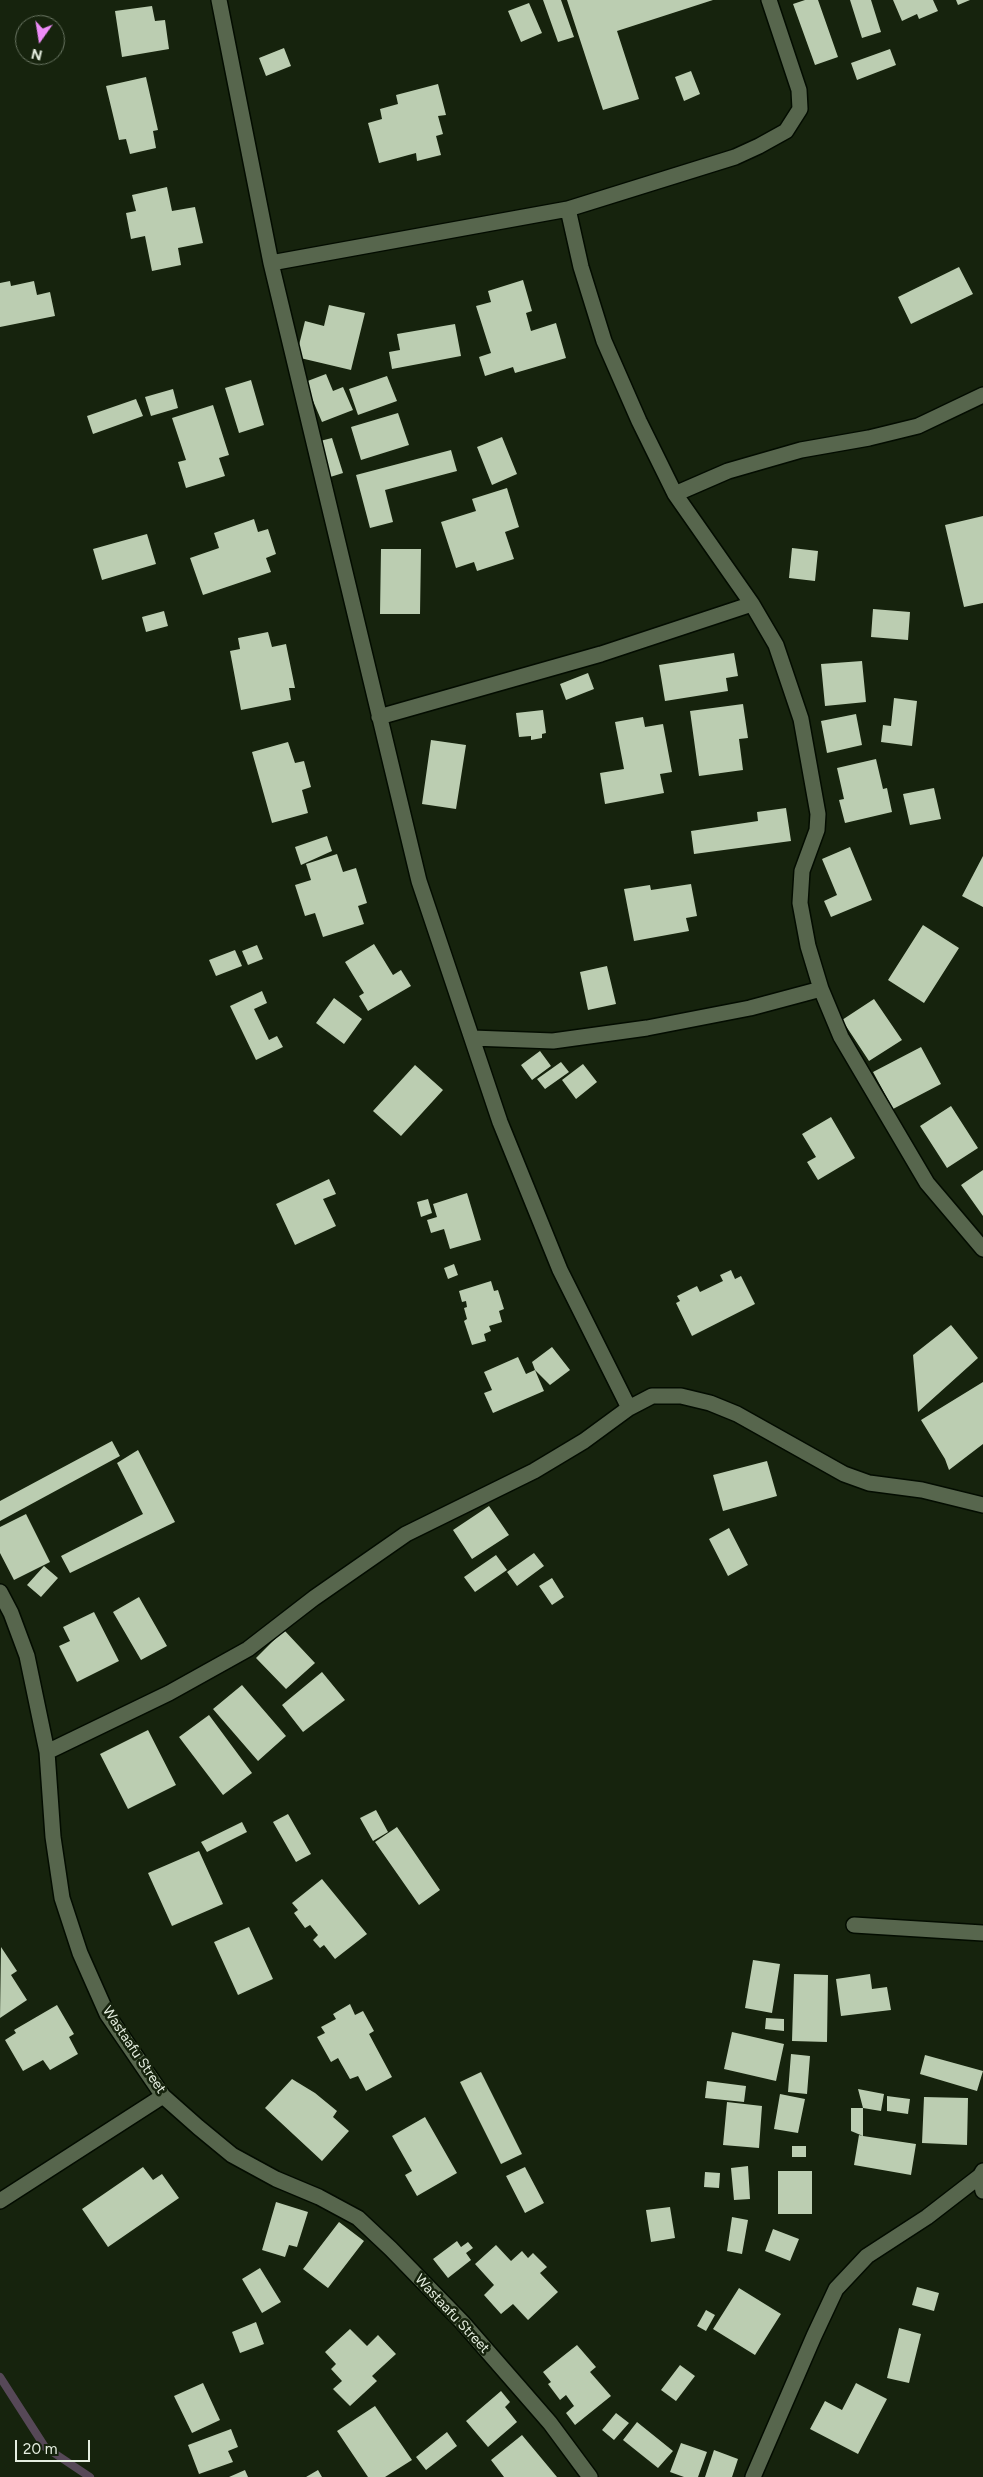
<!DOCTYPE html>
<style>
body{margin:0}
#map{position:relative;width:983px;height:2477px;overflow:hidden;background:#16230d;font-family:Figtree,sans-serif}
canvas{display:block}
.north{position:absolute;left:15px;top:15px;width:50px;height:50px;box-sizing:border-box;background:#16230d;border:1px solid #697562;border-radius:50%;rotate:193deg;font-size:14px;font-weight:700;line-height:20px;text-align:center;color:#e6efe1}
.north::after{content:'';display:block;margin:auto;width:18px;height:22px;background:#ee8cf8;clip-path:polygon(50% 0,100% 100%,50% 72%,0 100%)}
.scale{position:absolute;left:15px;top:2440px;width:75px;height:22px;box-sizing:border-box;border:2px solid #e6efe1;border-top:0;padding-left:6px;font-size:15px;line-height:18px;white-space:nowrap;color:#e6efe1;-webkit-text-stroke:4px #16230d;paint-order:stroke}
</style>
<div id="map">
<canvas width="983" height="2477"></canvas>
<div class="north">N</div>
<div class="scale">20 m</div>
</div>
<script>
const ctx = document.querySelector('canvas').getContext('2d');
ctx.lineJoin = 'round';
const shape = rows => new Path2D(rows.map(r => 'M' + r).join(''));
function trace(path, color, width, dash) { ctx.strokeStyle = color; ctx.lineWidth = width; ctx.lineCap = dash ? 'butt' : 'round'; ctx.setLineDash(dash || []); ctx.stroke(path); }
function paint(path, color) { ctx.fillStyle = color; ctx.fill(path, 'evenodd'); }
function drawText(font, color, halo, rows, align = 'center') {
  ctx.font = font + ' Figtree,sans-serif'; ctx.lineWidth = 5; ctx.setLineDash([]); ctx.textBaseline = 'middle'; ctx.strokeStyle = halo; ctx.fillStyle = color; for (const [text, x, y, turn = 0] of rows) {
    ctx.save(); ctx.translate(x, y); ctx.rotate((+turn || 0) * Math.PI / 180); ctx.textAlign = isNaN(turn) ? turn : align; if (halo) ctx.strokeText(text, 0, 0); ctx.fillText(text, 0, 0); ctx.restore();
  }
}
const stream = shape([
 [0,2377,45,2447,90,2477]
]);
const building = shape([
 [543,0,561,0,574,37,558,42],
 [567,0,713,0,617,31,639,99,603,110],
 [805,0,818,0,838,57,815,65,793,4],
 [850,0,871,0,881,32,862,38],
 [893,0,933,0,938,11,919,19,917,14,902,21],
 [956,0,970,0,958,5],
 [529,3,542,33,521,42,508,11],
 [152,6,155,21,165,20,169,49,122,57,115,11],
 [284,48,291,66,266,76,259,58],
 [890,49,896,65,857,80,851,63],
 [691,71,700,94,684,101,675,77],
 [146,77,158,130,153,131,156,148,130,154,126,139,119,140,106,86],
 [438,84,446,115,438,116,443,134,436,136,441,155,417,161,416,153,379,163,368,123,382,119,380,109,398,104,396,95],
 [167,187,172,211,195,207,203,243,178,248,181,265,152,271,145,236,131,239,126,213,136,211,132,195],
 [959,267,973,294,911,324,898,297],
 [523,280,532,311,526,313,531,331,556,323,566,358,515,373,513,367,485,376,479,357,491,353,476,306,491,302,488,291],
 [10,281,11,286,34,281,37,295,50,292,55,316,0,327,0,283],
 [329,305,365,313,351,370,296,357,305,321,324,326],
 [455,324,461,356,392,369,389,352,400,350,397,334],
 [326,374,333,391,343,387,353,410,322,422,305,382],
 [387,376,397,401,358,415,349,389],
 [251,380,264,425,239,433,225,388],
 [173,389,178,408,151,416,145,397],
 [136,399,143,416,93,434,87,416],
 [213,405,229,455,219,458,225,476,186,488,178,462,186,460,172,418],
 [398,413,409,445,361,460,351,427],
 [502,437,517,474,492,485,477,447],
 [332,438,343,473,327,478,316,442],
 [451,450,457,471,385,490,393,522,370,528,356,475],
 [507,488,519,527,505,532,514,559,477,571,474,562,456,568,441,522,476,511,472,499],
 [983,516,983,603,964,607,945,525],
 [254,519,258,532,268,529,276,554,266,558,271,572,203,595,190,558,219,548,214,533],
 [147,534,156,564,102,580,93,549],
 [792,548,818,551,815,581,789,578],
 [381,549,421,549,420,614,380,614],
 [873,609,910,612,908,640,871,637],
 [164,611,168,626,146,632,142,617],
 [268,632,272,647,286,644,295,688,289,688,291,700,241,710,230,651,240,649,238,638],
 [734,653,738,676,726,678,728,691,665,701,659,665],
 [862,661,866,702,825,706,821,664],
 [588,673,594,689,566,700,560,684],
 [894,698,917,701,912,746,881,742,883,725,891,726],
 [743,704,748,738,739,739,743,770,699,776,690,711],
 [543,710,546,733,542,734,542,738,531,740,531,736,519,737,516,713],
 [856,714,862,745,827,753,821,721],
 [643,717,645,727,663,724,672,772,660,774,664,793,605,804,600,773,624,769,615,722],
 [431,740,466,745,456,809,422,804],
 [288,742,295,763,304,761,311,787,302,790,308,813,272,823,252,752],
 [876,759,883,789,887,788,892,812,845,823,839,800,844,799,837,768],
 [934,788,941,819,910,825,903,794],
 [786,808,791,841,694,854,691,831,758,821,757,812],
 [327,836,332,851,301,865,295,847],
 [850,847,872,900,831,917,824,901,837,895,822,859],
 [337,854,343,872,356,868,367,903,358,906,364,924,323,937,315,913,305,916,295,885,311,880,306,864],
 [983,856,983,907,962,896],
 [691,884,697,916,686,918,689,931,634,941,624,889,650,885,651,890],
 [923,925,959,948,924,1003,888,980],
 [374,944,393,975,401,970,411,986,368,1011,359,996,364,993,345,962],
 [257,945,263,959,248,965,242,951],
 [235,950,242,966,216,976,209,960],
 [607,966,616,1004,588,1010,580,972],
 [262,991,267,1003,254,1009,269,1040,277,1036,283,1047,256,1060,230,1006],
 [334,998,362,1019,344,1044,316,1023],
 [874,999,902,1040,869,1061,842,1020],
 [921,1047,941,1084,893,1109,873,1072],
 [540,1051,551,1066,532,1080,521,1065],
 [561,1062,569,1072,545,1089,537,1079],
 [583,1064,597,1082,576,1099,562,1080],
 [415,1065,443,1090,401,1136,373,1111],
 [951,1106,978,1148,947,1168,920,1126],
 [831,1117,855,1158,818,1180,807,1162,816,1157,802,1134],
 [983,1170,983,1216,961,1185],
 [329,1179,336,1194,323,1199,336,1226,295,1245,276,1204],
 [467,1193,481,1240,450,1249,444,1229,431,1233,427,1220,437,1217,433,1204],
 [428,1199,432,1213,421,1217,417,1202],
 [454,1264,458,1275,448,1279,444,1268],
 [731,1270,735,1279,741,1276,755,1304,692,1336,676,1303,680,1301,677,1296,697,1286,700,1292,723,1281,720,1275],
 [491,1281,494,1291,498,1290,504,1309,499,1311,502,1322,489,1326,491,1331,484,1334,486,1341,472,1345,464,1321,467,1319,464,1308,467,1307,466,1301,462,1302,459,1291],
 [951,1325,978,1358,918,1412,913,1355],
 [552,1347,570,1370,550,1385,535,1370,532,1362],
 [518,1357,526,1374,535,1370,544,1391,493,1413,484,1393,492,1390,484,1372],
 [983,1382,983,1444,949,1470,945,1459,921,1420],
 [112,1441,120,1456,0,1521,0,1501],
 [138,1450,175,1522,70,1573,61,1556,143,1514,117,1463],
 [767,1461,777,1496,723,1511,713,1475],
 [489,1506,509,1535,472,1559,453,1530],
 [26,1514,50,1562,14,1580,0,1553,0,1527],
 [729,1528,748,1565,728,1576,709,1539],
 [534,1553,544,1566,517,1586,507,1572],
 [496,1555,507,1570,475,1592,464,1577],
 [44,1566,58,1578,41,1597,27,1585],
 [552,1578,564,1597,552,1605,539,1586],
 [139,1597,167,1646,141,1660,113,1612],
 [94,1612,119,1661,77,1682,59,1646,70,1641,63,1627],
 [284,1630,315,1663,286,1689,256,1658],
 [322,1672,345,1700,303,1732,282,1705],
 [242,1685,286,1736,258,1761,213,1709],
 [209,1715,252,1773,223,1795,179,1737],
 [148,1730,176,1785,128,1809,100,1754],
 [376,1810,388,1832,373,1841,360,1818],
 [288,1814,311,1854,296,1862,273,1822],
 [242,1822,247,1832,207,1852,201,1842],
 [397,1827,440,1890,419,1905,375,1842],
 [199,1851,223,1904,172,1926,148,1873],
 [322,1879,367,1934,335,1959,324,1945,320,1948,313,1940,318,1935,310,1925,305,1928,294,1913,298,1910,292,1903],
 [249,1927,273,1979,238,1995,214,1942],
 [1,1947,17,1971,11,1975,27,2000,0,2018],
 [753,1960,780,1964,772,2013,745,2008],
 [794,1974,828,1975,827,2042,792,2041],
 [870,1974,872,1989,887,1987,891,2010,841,2016,836,1979],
 [350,2004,355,2015,363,2011,374,2031,369,2034,392,2077,366,2091,358,2076,350,2079,338,2058,331,2062,317,2037,325,2033,321,2027,336,2019,333,2014],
 [57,2005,74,2034,69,2037,78,2054,50,2070,43,2060,23,2071,5,2040,16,2033,14,2030],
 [766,2018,784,2019,784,2031,765,2029],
 [732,2032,784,2044,776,2081,724,2069],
 [791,2054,810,2056,807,2094,788,2092],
 [925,2055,983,2071,977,2091,920,2074],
 [481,2072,522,2154,501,2164,460,2082],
 [292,2079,315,2093,337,2111,333,2117,349,2131,322,2161,265,2108],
 [707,2081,746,2086,744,2102,705,2098],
 [858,2089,884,2094,881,2111,863,2108],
 [780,2094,805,2099,798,2133,774,2129],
 [887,2096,910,2099,908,2114,887,2111],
 [924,2097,968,2098,967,2145,922,2143],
 [727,2102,762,2106,759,2148,723,2145],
 [851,2108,863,2108,863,2136,916,2144,911,2175,854,2165,859,2135,863,2136,851,2131],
 [425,2117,457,2173,417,2196,405,2175,412,2171,392,2136],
 [792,2146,806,2146,806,2157,792,2157],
 [748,2166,750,2199,734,2200,731,2168],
 [143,2167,153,2180,162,2174,179,2198,108,2247,82,2209],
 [525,2167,544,2203,525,2213,506,2176],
 [778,2171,812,2171,812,2214,778,2214],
 [705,2172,720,2173,719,2188,704,2187],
 [276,2202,308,2212,297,2247,289,2245,285,2257,262,2250],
 [670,2207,675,2238,651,2242,646,2210],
 [732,2217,748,2220,742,2254,727,2251],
 [339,2222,364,2241,328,2288,303,2269],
 [773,2229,799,2239,790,2261,765,2251],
 [457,2241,461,2247,468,2242,473,2248,466,2253,471,2260,448,2278,433,2259],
 [496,2245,511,2261,522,2251,528,2258,533,2253,547,2267,540,2273,558,2292,528,2320,513,2304,501,2314,484,2295,494,2285,475,2264],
 [260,2268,281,2302,262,2313,242,2279],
 [917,2287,939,2293,934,2311,912,2305],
 [739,2288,781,2314,755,2355,713,2329],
 [706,2310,715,2315,706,2331,697,2326],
 [256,2322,264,2344,240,2353,232,2332],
 [899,2328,921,2334,909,2383,887,2378],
 [350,2329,367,2346,378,2335,396,2354,372,2376,377,2381,350,2406,333,2389,342,2381,331,2369,336,2364,325,2352],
 [577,2345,596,2367,590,2372,611,2396,575,2425,566,2413,574,2406,566,2395,560,2400,548,2384,551,2382,543,2372],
 [680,2365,695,2376,676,2401,661,2390],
 [203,2383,220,2420,192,2433,174,2396],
 [856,2383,887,2399,858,2454,810,2429,825,2401,842,2410],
 [501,2391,510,2402,505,2407,517,2422,488,2447,466,2421],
 [375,2406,412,2460,385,2477,368,2477,337,2431],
 [616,2413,629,2423,614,2440,602,2430],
 [637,2422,673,2451,658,2468,623,2440],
 [231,2429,238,2447,228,2451,233,2462,199,2474,188,2445],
 [447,2432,457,2446,426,2470,416,2457],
 [522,2435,557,2477,504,2477,491,2460],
 [681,2443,707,2452,698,2477,684,2477,670,2472],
 [714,2450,738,2459,732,2477,705,2477],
 [245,2470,248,2477,229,2477],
 [318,2470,322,2477,306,2477]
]);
const street = shape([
 [219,0,271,263,419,881,500,1122,560,1270,629,1408],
 [568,209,581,267,604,341,639,421,675,494,752,604,776,645,801,719,818,814,817,830,802,871,800,903,808,946,821,989,841,1037,927,1183,983,1249],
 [271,263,568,209,735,157,759,146,786,131,800,109,799,90,769,0],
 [675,494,728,471,801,450,869,438,918,426,983,395],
 [379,717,601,654,752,604],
 [472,1038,553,1041,647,1028,750,1008,821,989],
 [0,1592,11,1613,27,1656,47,1752,53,1837,62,1898,80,1953,107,2014,163,2096,198,2127,232,2155,276,2179,319,2197,358,2218,391,2249,462,2322,550,2423,590,2477],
 [47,1752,169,1693,248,1649,314,1598,406,1534,534,1471,584,1441,629,1408,652,1396,681,1396,710,1403,737,1414,844,1474,869,1483,922,1490,983,1505],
 [854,1925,983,1933],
 [980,2176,983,2191],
 [0,2201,163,2096],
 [753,2477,814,2336,836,2289,867,2256,927,2217,980,2176,983,2171]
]);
const streetNames = [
 ["Wastaafu Street",134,2050,56],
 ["Wastaafu Street",452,2314,47]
];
trace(stream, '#564857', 8);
paint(building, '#bbcdb1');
trace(street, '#030c00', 18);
trace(street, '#57664d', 15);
drawText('14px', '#e6efe1', '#16230d', streetNames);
</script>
